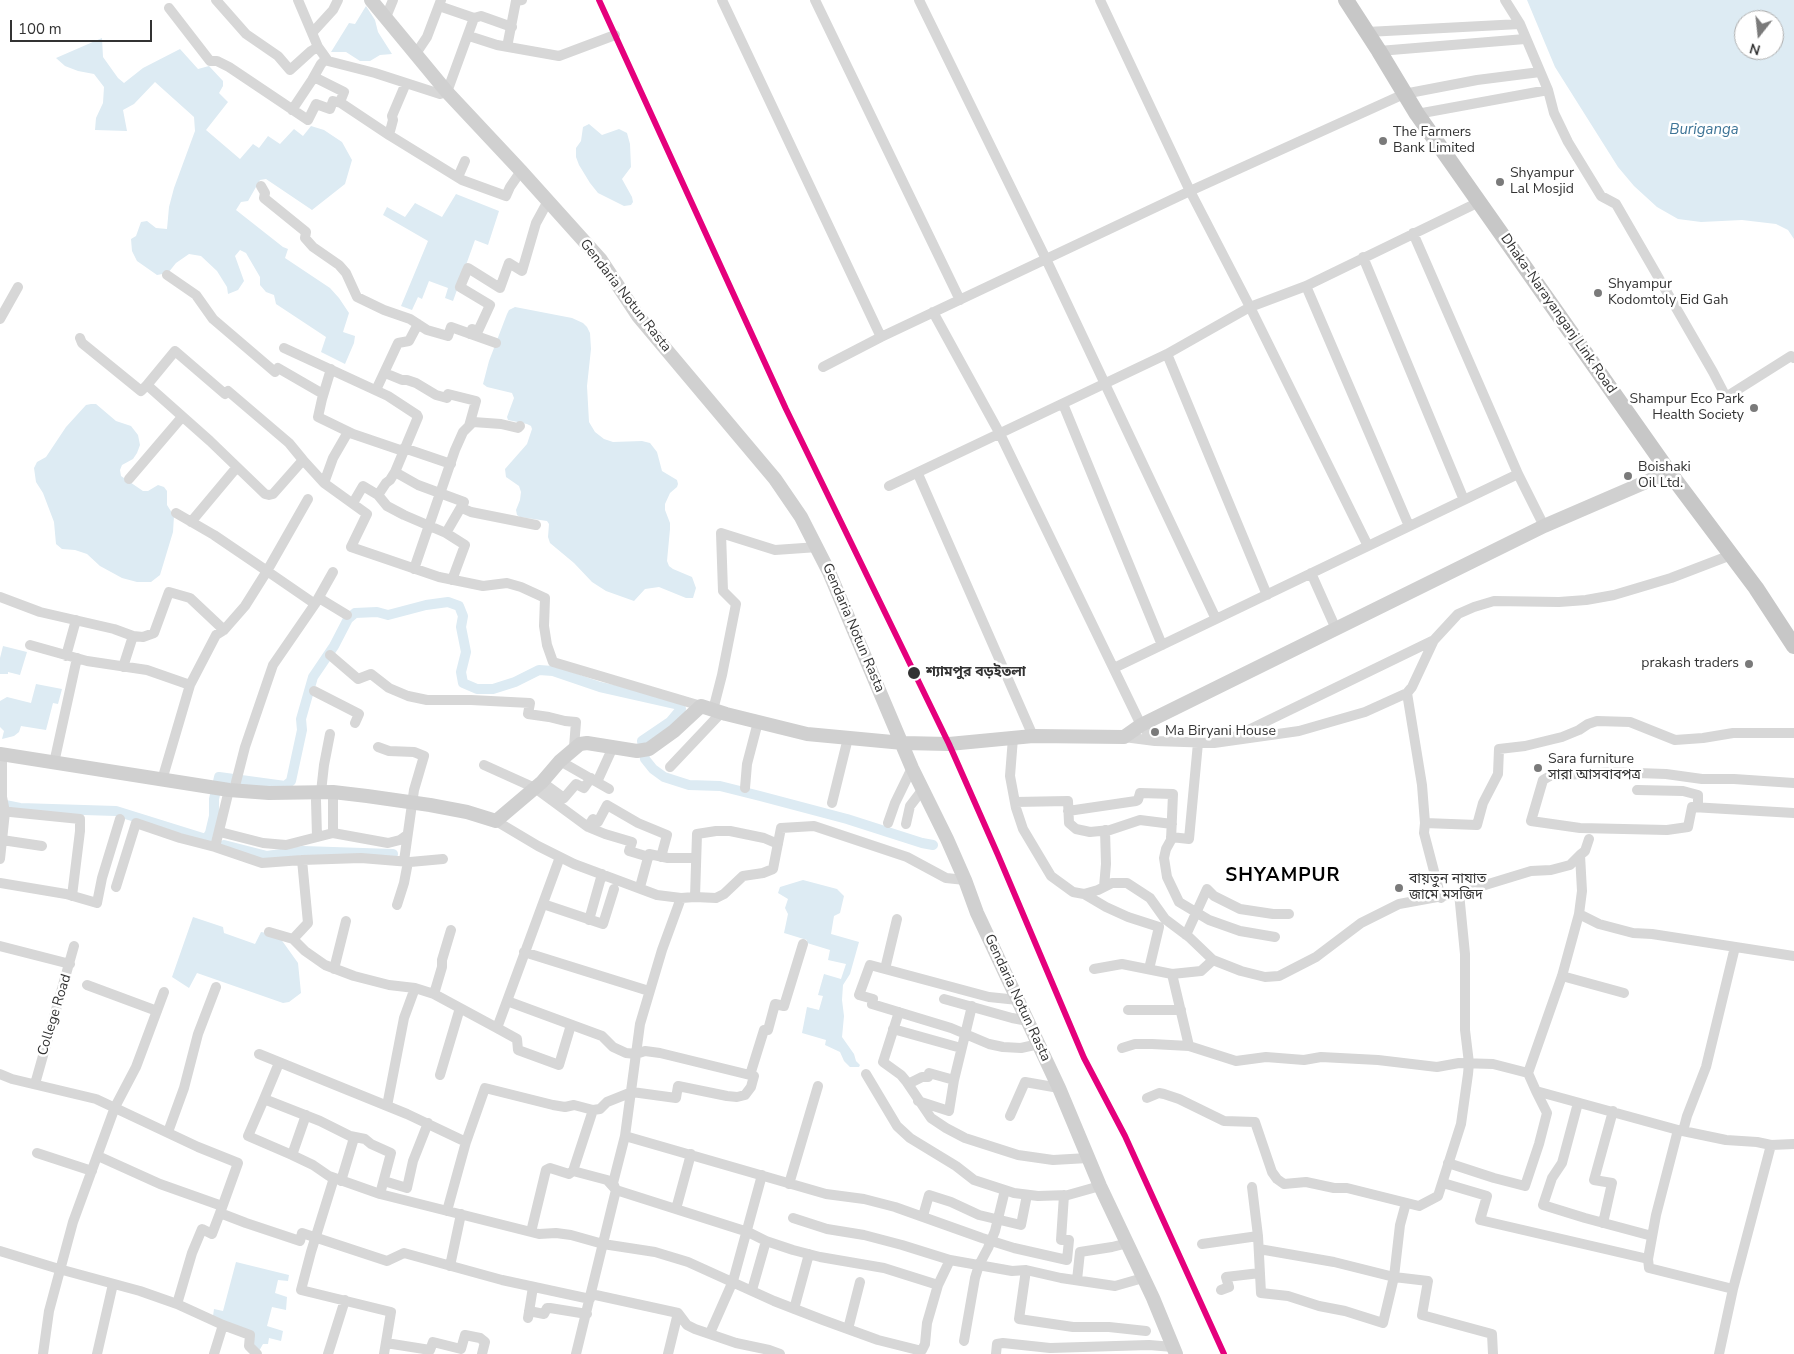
<!DOCTYPE html>
<meta charset="utf-8">
<style>
body{margin:0}
#map{position:relative;width:1794px;height:1354px;overflow:hidden;background:#fff;font-family:"Nunito Sans",sans-serif}
canvas{display:block}
.north{position:absolute;left:1734px;top:10px;width:50px;height:50px;box-sizing:border-box;background:#fff;border:1px solid #adadad;border-radius:50%;rotate:196deg;font-size:14px;font-weight:700;line-height:20px;text-align:center;color:#333}
.north::after{content:'';display:block;margin:auto;width:18px;height:22px;background:#7a7a7a;clip-path:polygon(50% 0,100% 100%,50% 72%,0 100%)}
.scale{position:absolute;left:10px;top:20px;width:142px;height:22px;box-sizing:border-box;border:2px solid #333;border-top:0;padding-left:6px;font-size:15px;line-height:18px;white-space:nowrap;color:#333;-webkit-text-stroke:4px #fff;paint-order:stroke}
</style>
<div id="map">
<canvas width="1794" height="1354"></canvas>
<div class="north">N</div>
<div class="scale">100 m</div>
</div>
<script>
const ctx = document.querySelector('canvas').getContext('2d');
ctx.lineJoin = 'round';
function paint(path, color) { ctx.fillStyle = color; ctx.fill(path, 'evenodd'); }
const shape = rows => new Path2D(rows.map(r => 'M' + r).join(''));
function trace(path, color, width, dash) { ctx.strokeStyle = color; ctx.lineWidth = width; ctx.lineCap = dash ? 'butt' : 'round'; ctx.setLineDash(dash || []); ctx.stroke(path); }
function drawText(font, color, halo, rows, align = 'center') {
  ctx.font = font + ' "Nunito Sans","Noto Sans Bengali",sans-serif'; ctx.lineWidth = 5; ctx.setLineDash([]); ctx.textBaseline = 'middle'; ctx.strokeStyle = halo; ctx.fillStyle = color; for (const [text, x, y, turn = 0] of rows) {
    ctx.save(); ctx.translate(x, y); ctx.rotate((+turn || 0) * Math.PI / 180); ctx.textAlign = isNaN(turn) ? turn : align; if (halo) ctx.strokeText(text, 0, 0); ctx.fillText(text, 0, 0); ctx.restore();
  }
}
const water = shape([
 [1527,0,1794,0,1794,239,1788,230,1776,224,1742,220,1701,222,1678,219,1657,207,1634,186,1618,167,1555,67],
 [1744,20,1774,20,1774,50,1744,50],
 [366,6,375,20,378,32,392,54,380,55,370,61,360,61,346,52,331,52,349,23,355,24],
 [102,38,103,57,118,78,124,83,143,68,180,49,198,69,209,66,223,81,223,86,219,93,228,102,206,130,240,159,253,144,259,148,268,136,280,144,294,129,303,136,311,126,324,130,342,142,352,160,345,184,312,210,266,179,260,180,248,201,241,202,236,210,283,247,288,249,285,258,330,288,339,298,349,313,343,332,355,336,354,343,345,364,321,352,326,337,276,304,274,295,266,292,260,285,260,277,246,253,240,250,235,256,244,281,238,290,228,294,227,287,217,271,201,256,189,254,176,263,168,273,157,275,137,261,132,251,131,239,136,236,141,222,147,221,156,228,167,229,169,207,174,188,195,131,194,117,155,82,134,104,123,110,127,131,95,130,96,118,103,103,104,87,94,74,78,71,65,66,56,58],
 [589,124,602,135,619,129,627,133,630,144,631,167,622,179,632,197,633,202,631,205,624,206,598,193,590,183,579,165,576,157,576,148,581,141,583,127],
 [456,194,499,211,488,245,475,240,453,301,445,298,448,288,429,281,422,299,418,297,412,310,401,306,428,241,383,215,387,207,405,217,415,203,442,217],
 [515,307,572,318,583,323,587,327,590,333,591,349,587,386,589,422,595,432,604,439,613,442,642,441,650,443,657,452,662,471,677,480,678,484,677,487,670,493,665,504,665,510,670,523,670,529,667,561,669,566,673,569,692,577,696,588,693,598,686,598,659,587,645,589,634,601,606,591,592,582,574,563,550,543,548,537,549,524,547,521,520,517,517,515,516,510,520,500,521,492,519,486,506,477,505,469,527,444,532,429,531,426,527,424,508,420,507,417,514,398,512,393,487,387,483,384,489,361,507,314,509,310],
 [91,404,96,404,116,421,131,426,138,435,140,445,137,453,133,459,122,465,120,470,121,476,143,491,148,491,158,485,164,487,167,491,167,505,174,516,173,532,160,575,151,582,137,582,122,578,100,566,87,554,75,550,62,549,56,544,54,522,43,493,36,482,34,468,37,462,46,457,66,427,86,405],
 [3,646,27,652,20,675,8,672,8,674,0,674,0,658],
 [36,684,62,689,58,704,53,703,46,730,21,726,19,732,14,736,2,739,4,731,0,727,0,701,7,697,31,703],
 [803,880,837,889,844,896,840,913,834,916,831,934,859,942,850,974,843,985,842,1000,844,1016,842,1037,854,1054,856,1061,860,1065,859,1067,850,1067,844,1061,840,1052,825,1045,826,1040,802,1033,807,1007,819,1010,823,996,818,995,824,974,841,979,846,964,828,960,830,950,807,943,807,940,784,933,788,914,785,908,788,899,778,893,780,887],
 [193,917,223,927,224,933,255,944,261,932,278,935,298,963,301,993,289,1002,283,1003,197,973,189,988,172,977],
 [236,1262,289,1275,288,1281,278,1280,275,1293,287,1297,286,1310,272,1307,267,1326,283,1331,281,1341,269,1338,268,1344,263,1344,259,1351,252,1343,213,1316,214,1309,223,1311]
]);
const canal = shape([
 [0,804,20,808,116,811,209,840],
 [206,839,210,833,214,816,214,799,219,777,285,786,291,781,302,730,301,719,313,677,334,646,348,619,355,613,377,612,388,615,426,605,448,602,459,606,463,616,461,627,466,652,461,672,463,683,477,689,493,689,515,682,539,670,553,671,600,687,680,705,681,709,670,722,642,741,645,759,653,769,664,777,689,785,720,786,760,796,847,819,922,843,933,845],
 [224,845,267,856,303,851,393,854]
]);
const minor = shape([
 [216,0,246,34,278,56,290,70,311,51,318,47],
 [298,0,318,47,328,61,375,73,440,94,447,92,474,18],
 [722,0,881,337],
 [815,0,960,300],
 [919,0,1046,259,1216,619],
 [1100,0,1190,191,1250,307,1368,546],
 [1505,0,1520,24,1548,90,1554,113,1568,142,1601,196,1616,204,1713,372,1726,397,1791,356,1794,358],
 [439,6,474,18,481,16,512,27],
 [169,8,210,61,217,61,229,67,308,120,316,104,330,109,333,101,341,103,389,135,393,120,392,116,406,83],
 [386,17,393,0],
 [1367,32,1520,24],
 [312,33,333,10,338,0],
 [469,36,497,45,559,56,615,35],
 [507,47,516,1,522,0],
 [1379,51,1525,39],
 [415,55,427,37,441,0],
 [314,77,344,92,340,102],
 [292,110,312,80,321,64,326,59],
 [1417,114,1548,90],
 [389,135,462,180,506,196,510,187,521,171],
 [458,177,465,161],
 [261,186,265,193,264,198,306,232,305,238,313,247,339,265,346,273,357,297,384,310,410,319,427,330,448,336,451,327,496,343],
 [1413,233,1518,474,1544,526],
 [1363,257,1464,500],
 [167,275,196,295,213,319,275,372,278,368,323,394],
 [1306,286,1409,526],
 [933,312,1000,434,1141,725,1155,741],
 [0,319,18,287],
 [470,334,472,329,478,331,490,305,460,287,468,268,500,288,509,263,522,271,536,223,548,201],
 [80,338,82,343,141,391,147,385],
 [284,348,388,396,417,415,418,417,395,472,390,480,386,483,378,495,363,486,353,503],
 [1167,354,1267,595],
 [823,367,881,337,1190,191,1404,94,1477,80,1540,72],
 [331,369,322,399,318,417,353,434,403,451],
 [385,373,402,380,407,380,416,383,436,395,447,398,448,394,476,401,469,426],
 [376,390,398,343,409,341,418,324],
 [1063,404,1162,645],
 [404,448,451,464],
 [303,460,273,494,269,495,265,494,210,441,147,385,175,351,225,394,228,391,289,443,303,460,324,483,333,458,348,432],
 [395,472,418,485,464,502,446,533],
 [918,474,1033,736],
 [129,479,182,417],
 [324,483,367,514,351,547,439,577,483,586,507,583,521,587,545,598,544,626,547,645,553,662,701,706],
 [889,486,1167,354,1250,307,1306,286,1479,202],
 [378,495,387,506,404,515,446,533,465,545,452,580],
 [462,508,471,512,536,525],
 [176,513,214,535,267,571,308,499],
 [191,522,237,467],
 [414,569,455,450,463,432,473,422,501,424,518,428,520,426],
 [1311,573,1336,629],
 [0,597,40,612,114,629,133,636],
 [319,598,347,615],
 [30,645,87,661,147,670,190,685],
 [330,655,358,679,371,674,389,688,408,696,427,700,471,700,530,703,528,714,549,717,565,721,576,722,574,747],
 [66,656,76,620],
 [123,667,133,636,143,637,154,633,169,592,190,598,224,630,245,606,267,571,315,604],
 [1114,668,1518,474],
 [314,691,359,714,355,723],
 [1407,693,1422,785,1425,823,1477,825,1483,803,1498,774,1499,749,1525,746,1562,737,1579,730,1588,724,1597,721,1630,722,1675,740,1703,738,1733,733,1794,733],
 [713,710,722,675,736,604,723,591,721,533,775,550,818,547],
 [1124,737,1155,741,1214,743,1299,731,1365,712,1407,693,1412,687,1434,640,1458,614,1474,607,1494,601,1559,602,1586,600,1614,595,1671,578,1731,555],
 [1013,738,1010,776,1016,808,1023,829,1051,876,1073,892,1084,894,1098,890,1112,883,1127,883,1150,898,1165,919,1189,937,1213,960,1241,971,1265,977,1279,976,1316,957,1361,923,1399,904,1459,893,1531,871,1551,870,1570,865,1580,855],
 [1232,738,1434,640],
 [378,747,389,751,414,752,424,756,414,790,404,861],
 [560,761,609,789],
 [54,763,77,658],
 [484,765,535,788,588,827,605,834,632,842,629,851,649,857],
 [670,767,721,713],
 [162,780,190,685,216,635,224,630],
 [542,782,564,798,576,784,584,788,591,778],
 [597,782,613,747],
 [1794,783,1734,779,1702,779,1666,774,1609,772,1550,776,1543,780,1531,821,1580,828,1667,830,1688,827,1692,807,1794,813],
 [745,788,747,764,758,722],
 [234,790,245,747,273,665,315,604,333,572],
 [1637,790,1683,791,1698,795,1698,807],
 [321,792,324,765,330,734],
 [316,800,317,837],
 [1015,802,1068,801,1069,823,1076,829,1090,832,1110,830,1140,820,1172,824],
 [832,803,848,738],
 [0,811,80,819,80,831,72,896],
 [1068,811,1136,801,1138,800,1140,793,1173,794,1171,840,1166,849,1164,858,1167,877,1179,902,1209,920,1240,931,1275,937],
 [496,821,538,846,574,864,657,895,681,898,662,950,640,1024,625,1136,613,1183,616,1190,576,1354],
 [888,823,895,803,912,768],
 [1425,823,1424,833,1441,898],
 [906,824,910,806,923,789],
 [588,827,593,819,598,822,607,805,638,823,667,835,661,857],
 [220,832,263,843,286,845,333,833,333,792],
 [333,833,388,843,400,840,407,835],
 [1171,837,1189,839,1198,743],
 [2,840,42,846],
 [215,847,229,790],
 [0,859,5,812,2,797,2,754],
 [0,883,66,894,97,903,102,878,120,819],
 [116,887,136,823,180,838,215,847,262,863,302,860],
 [640,887,649,854,668,858,696,858],
 [1104,887,1106,864,1105,830],
 [1084,894,1106,907,1128,917,1159,927,1149,969],
 [695,897,697,834,716,831,730,831,764,838,778,844],
 [681,898,695,897,716,898,724,894,743,876,763,873,773,869,781,828,814,826,907,857,946,878,965,880],
 [543,904,603,924,614,889],
 [397,905,404,883,408,862],
 [1579,914,1582,891,1580,855,1585,851,1589,839],
 [589,920,602,874],
 [269,932,293,939,305,951,325,965,354,976,389,985,415,988,434,994,497,1028,507,1001],
 [1186,935,1207,889,1214,896,1240,909,1273,914,1289,914],
 [293,939,308,923,302,860,361,858,410,862,443,859],
 [0,946,70,964],
 [524,952,649,991],
 [1794,956,1652,934,1633,933,1599,924,1579,914,1562,976,1528,1073,1536,1091,1678,1130,1726,1140,1757,1142,1771,1145,1794,1144],
 [334,969,346,921],
 [885,969,897,919],
 [1094,969,1122,964,1172,974,1201,971,1213,960],
 [1172,974,1189,1046],
 [1562,976,1624,993],
 [87,985,157,1011],
 [434,994,442,967,442,960,451,930],
 [944,999,1012,1018,1028,1021],
 [1018,1000,989,997,870,965,859,995,873,999,872,1004,951,1028,989,1044,1003,1047,1021,1048,1039,1044],
 [1128,1010,1181,1010],
 [899,1012,883,1062,901,1075,906,1081,931,1118,946,1128,965,1138,1018,1155,1053,1160,1088,1158],
 [497,1028,517,1039,518,1050,559,1065,571,1025],
 [893,1029,961,1048],
 [1122,1048,1135,1044,1152,1044,1189,1046,1236,1061,1266,1057,1304,1060,1321,1057,1378,1060,1437,1067,1459,1063,1493,1064,1528,1073],
 [259,1054,407,1114,466,1142,485,1088,553,1105,565,1107,574,1105,593,1110,600,1109,607,1102,632,1092,676,1098,678,1086,727,1096,737,1097,745,1095,751,1087,754,1076,660,1053,645,1051,636,1054,626,1053,613,1047,602,1036,507,1001,560,857],
 [279,1063,264,1099,320,1121,350,1136,365,1139,371,1144,391,1153,380,1194,539,1234,556,1233,571,1235,603,1244,655,1252,688,1262,774,1301,823,1320,878,1340,918,1350,922,1350,925,1344,927,1323,938,1285],
 [0,1074,12,1079,96,1099,198,1147,238,1163,220,1213,246,1223,300,1241,302,1233,387,1261,404,1253,502,1280,590,1299],
 [866,1074,897,1126,910,1138,956,1166,974,1180,1014,1193,1038,1196,1068,1195,1100,1186],
 [440,1075,460,1008],
 [750,1075,764,1030,768,1030,775,1004,784,1006,803,944],
 [35,1084,74,946],
 [908,1084,922,1077,928,1077,929,1073,954,1080,972,1006],
 [1147,1098,1159,1093,1164,1094,1179,1099,1224,1121,1255,1122,1272,1172,1277,1179,1284,1184,1306,1182,1334,1188,1347,1188,1419,1206,1438,1196,1461,1124,1468,1074,1469,1063,1465,1030,1465,954,1459,893],
 [264,1099,248,1136,292,1155],
 [918,1101,949,1111,954,1080],
 [1578,1103,1562,1163,1552,1178,1543,1205,1585,1218,1652,1236],
 [387,1106,404,1018,415,988],
 [593,1110,573,1171,607,1180,616,1190,748,1232,766,1241,793,1250,820,1257,884,1268,938,1285,950,1260,1012,1271,1026,1270,1061,1278,1115,1286,1143,1278],
 [306,1115,292,1155,313,1165,329,1176,380,1194],
 [1010,1116,1025,1082,1059,1088],
 [1683,1131,1687,1116,1706,1067,1735,947],
 [168,1132,184,1088,198,1034,216,987],
 [625,1136,826,1194,864,1199,895,1207,982,1238,1014,1248,1067,1260,1069,1240,1061,1240,1064,1195],
 [37,1153,92,1171],
 [98,1156,160,1184,222,1206],
 [1448,1163,1494,1178,1525,1186,1539,1144,1547,1113,1536,1091],
 [334,1178,311,1252,301,1290,391,1312,384,1354],
 [341,1181,354,1138],
 [384,1181,407,1188,413,1161,428,1123],
 [1443,1183,1487,1196,1480,1220,1648,1259,1649,1268,1733,1289,1771,1145],
 [789,1184,818,1086],
 [1252,1187,1258,1236,1261,1293,1288,1296,1319,1306,1345,1311,1383,1323,1394,1277,1400,1225,1406,1203],
 [676,1209,691,1154],
 [447,1211,466,1142],
 [923,1216,929,1195,951,1202,979,1215,1021,1225,1027,1195],
 [793,1218,827,1229,864,1235,902,1245,950,1260],
 [1603,1223,1612,1183,1594,1180,1613,1111],
 [531,1232,546,1170,550,1168,569,1174,573,1171],
 [1202,1244,1258,1236],
 [1259,1249,1334,1262,1394,1277,1428,1281,1422,1315,1492,1334,1493,1354],
 [0,1251,59,1269,140,1291,177,1304,223,1325,250,1335,249,1346,257,1354],
 [1648,1259,1656,1215,1678,1130],
 [450,1266,461,1214],
 [1026,1270,1019,1319,1073,1327,1109,1327,1146,1331],
 [1077,1280,1080,1252,1112,1247,1128,1243],
 [752,1290,766,1241],
 [1221,1290,1229,1287,1226,1277,1260,1273],
 [591,1294,678,1313,687,1325,695,1329,736,1343,769,1350,780,1354],
 [177,1304,192,1253,202,1229,212,1234,220,1213],
 [794,1309,809,1254],
 [529,1311,544,1314,547,1308,550,1308,587,1314],
 [528,1318,533,1287],
 [848,1329,860,1282],
 [710,1333,733,1281,762,1175],
 [964,1341,975,1278,979,1265,988,1248,995,1231,1005,1190],
 [386,1343,430,1350,433,1342,461,1349,465,1335,480,1338,485,1342,482,1354],
 [43,1354,49,1311,73,1222,115,1107,136,1067,164,992],
 [97,1354,113,1284],
 [214,1354,223,1325],
 [328,1354,345,1300],
 [668,1354,678,1313],
 [996,1354,997,1344,1003,1343,1050,1348,1149,1345,1173,1347],
 [1719,1354,1733,1289]
]);
const secondary = shape([
 [371,0,447,92,521,171,601,260,638,316,775,479,801,517,829,572,912,768,947,839,965,880,977,913,1059,1088,1100,1186,1153,1298,1176,1354],
 [0,754,229,790,269,793,333,792,367,796,430,805,467,812,496,821,542,782,560,761,580,744,587,743,637,751,649,749,674,731,701,706,726,714,807,734,903,743,949,744,1033,736,1124,737,1141,725,1544,526,1669,472]
]);
const trunk = shape([
 [1346,0,1379,51,1417,114,1669,472,1756,588,1794,646]
]);
const rail1 = shape([
 [599,0,786,409,949,744,998,855,1084,1058,1125,1136,1224,1354]
]);
const markers = [
 [1383,141,5,"#7a7a7a"],
 [1500,182,5,"#7a7a7a"],
 [1598,293,5,"#7a7a7a"],
 [1754,408,5,"#7a7a7a"],
 [1628,476,5,"#7a7a7a"],
 [1749,664,5,"#7a7a7a"],
 [914,673,7,"#333"],
 [1155,732,5,"#7a7a7a"],
 [1538,768,5,"#7a7a7a"],
 [1399,888,5,"#7a7a7a"]
];
const poiNames = [
 ["The Farmers",1393,133],
 ["Bank Limited",1393,149],
 ["Shyampur",1510,174],
 ["Lal Mosjid",1510,190],
 ["Shyampur",1608,285],
 ["Kodomtoly Eid Gah",1608,301],
 ["Shampur Eco Park",1744,400,"right"],
 ["Health Society",1744,416,"right"],
 ["Boishaki",1638,468],
 ["Oil Ltd.",1638,484],
 ["prakash traders",1739,664,"right"],
 ["Ma Biryani House",1165,732],
 ["Sara furniture",1548,760],
 ["সারা আসবাবপত্র",1548,776],
 ["বায়তুন নাযাত",1409,880],
 ["জামে মসজিদ",1409,896]
];
const streetNames = [
 ["Gendaria Notun Rasta",625,296,52],
 ["Dhaka-Narayanganj Link Road",1558,314,55],
 ["Gendaria Notun Rasta",853,628,67],
 ["Gendaria Notun Rasta",1017,998,65],
 ["College Road",55,1015,-73]
];
const stopNames = [
 ["শ্যামপুর বড়ইতলা",926,673]
];
const waterNames = [
 ["Buriganga",1704,130]
];
const districtNames = [
 ["SHYAMPUR",1283,876]
];
paint(water, '#ddebf3');
trace(canal, '#ddebf3', 10);
trace(minor, '#d7d7d7', 10);
trace(secondary, '#d0d0d0', 14);
trace(trunk, '#c7c7c7', 16);
trace(rail1, '#e5007d', 6);
for (const [x, y, r, color] of markers) { const dot = new Path2D(); dot.arc(x, y, r, 0, 2 * Math.PI); ctx.fillStyle = color; ctx.fill(dot); trace(dot, '#fff', 2); }
drawText('14px', '#333', '#fff', poiNames, 'left');
drawText('14px', '#333', '#fff', streetNames);
drawText('bold 14px', '#333', '#fff', stopNames, 'left');
drawText('italic 15px', '#3f7597', '#fff', waterNames);
ctx.letterSpacing = '1px';
drawText('bold 19px', '#000', '#fff', districtNames);
ctx.letterSpacing = '0px';
</script>
